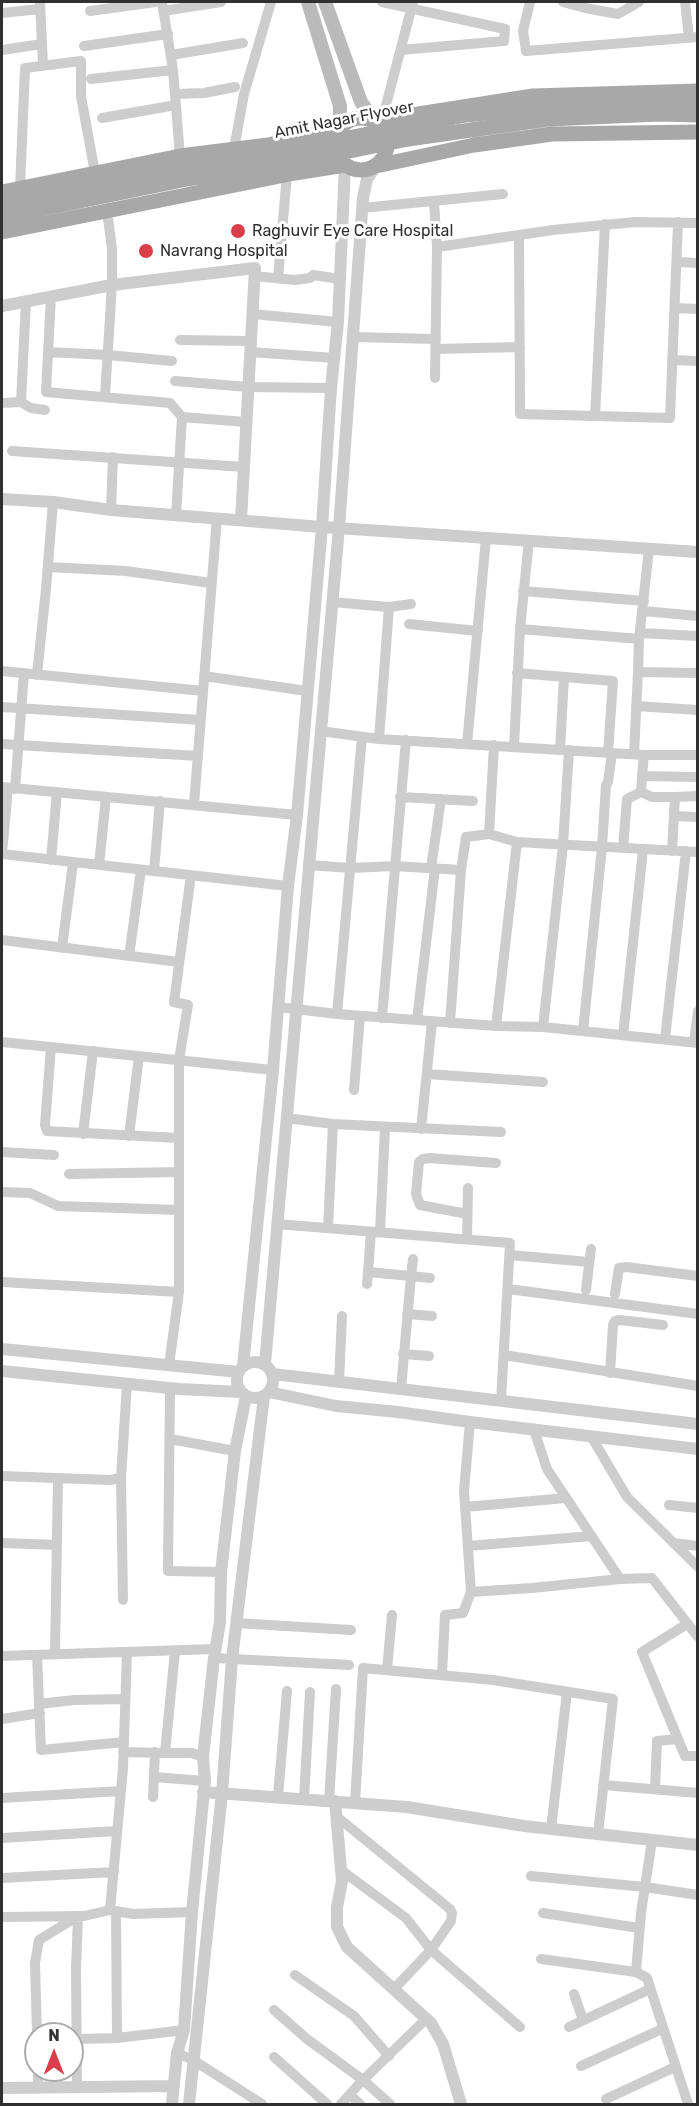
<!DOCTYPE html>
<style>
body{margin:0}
#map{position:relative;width:699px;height:2106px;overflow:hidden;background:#fff;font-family:Rubik,sans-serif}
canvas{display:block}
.frame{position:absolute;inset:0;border:3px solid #303030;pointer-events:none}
.north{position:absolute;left:24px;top:2022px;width:60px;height:60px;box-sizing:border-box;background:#fff;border:2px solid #acacac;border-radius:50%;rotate:0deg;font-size:16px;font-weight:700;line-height:24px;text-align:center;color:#303030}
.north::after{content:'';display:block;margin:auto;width:21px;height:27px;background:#db3e4b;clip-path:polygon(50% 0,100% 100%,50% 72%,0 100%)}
</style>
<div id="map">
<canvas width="699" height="2106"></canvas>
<div class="frame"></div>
<div class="north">N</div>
</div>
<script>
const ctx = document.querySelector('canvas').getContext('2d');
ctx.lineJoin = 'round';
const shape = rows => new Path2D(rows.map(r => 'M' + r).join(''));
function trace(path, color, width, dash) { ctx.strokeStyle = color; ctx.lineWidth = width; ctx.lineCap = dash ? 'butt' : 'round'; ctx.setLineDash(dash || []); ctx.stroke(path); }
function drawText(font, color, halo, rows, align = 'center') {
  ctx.font = font + ' Rubik,sans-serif'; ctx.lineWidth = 6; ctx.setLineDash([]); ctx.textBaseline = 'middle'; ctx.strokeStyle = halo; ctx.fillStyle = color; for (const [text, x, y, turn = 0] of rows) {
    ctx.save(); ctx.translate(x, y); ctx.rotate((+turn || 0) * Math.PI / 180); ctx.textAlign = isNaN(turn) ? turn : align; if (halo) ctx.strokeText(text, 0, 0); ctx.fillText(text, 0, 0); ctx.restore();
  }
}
const minor = shape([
 [40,2,43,65],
 [162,2,173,70,180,156],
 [382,2,505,29,504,41,401,50],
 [530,2,523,31,526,51,698,37],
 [563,2,585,8,618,14,639,2],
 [685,2,689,37],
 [90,11,156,2],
 [163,11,221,2],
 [2,13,40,9],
 [84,46,168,34],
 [2,50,42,44],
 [171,55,243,43],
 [91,79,173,70],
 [175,94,204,93,235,87],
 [102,118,176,105],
 [374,121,385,109,413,2],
 [234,149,244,94,271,2],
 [20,188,25,68,81,61,81,96,95,173],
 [434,202,437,247,435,378],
 [362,208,503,194],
 [519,235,520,414,670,418,678,222],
 [437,247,553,230,635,222,698,223],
 [677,262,698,263],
 [254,276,295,280,310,278,313,275,340,279],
 [278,278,287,174],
 [51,296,46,392,170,403,182,417],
 [675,308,698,309],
 [252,314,338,322],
 [353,337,436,339],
 [180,340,251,341],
 [436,349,520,347],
 [48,352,108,355,172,361],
 [250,352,335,358],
 [672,360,698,361],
 [175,381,248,387,331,388],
 [105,396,112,285,112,249,107,211],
 [21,402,31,408,45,410],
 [2,403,21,402,26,301],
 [595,416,605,224],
 [12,451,244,467],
 [111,510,113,457],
 [176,515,182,417,246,422],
 [48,567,126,571,211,583],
 [523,591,644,601],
 [332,602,389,607,411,604],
 [643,611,698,616],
 [409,624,478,631],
 [520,629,639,639],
 [640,633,698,636],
 [2,671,203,691],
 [638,672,639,639,649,549],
 [517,673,613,681,608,753],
 [37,675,46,589,53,502],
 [204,676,307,691],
 [636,706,698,710],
 [2,707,200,720],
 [320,731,379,739,644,755,698,755],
 [379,739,389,607],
 [2,744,198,756],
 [467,744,486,538],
 [514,747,520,629,529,540],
 [560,750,564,677],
 [634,754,638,672,698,673],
 [644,755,642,776,698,777],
 [642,776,641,792,652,797,675,797,672,851],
 [2,787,297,815],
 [15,789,24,673],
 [400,797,473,801],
 [675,797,698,796],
 [194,804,217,518],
 [674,816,698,817],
 [489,834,494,745],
 [623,848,627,799,641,792],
 [2,854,288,886],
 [2,854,8,788],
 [51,860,57,792],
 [99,865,106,797],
 [308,865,351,868,394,866,461,870],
 [431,868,441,799],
 [154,871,160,801],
 [2,940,179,962],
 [62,948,73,863],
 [129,956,141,870],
 [279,1007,337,1014,496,1026,543,1027,698,1043],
 [337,1014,362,737],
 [382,1018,406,740],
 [417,1020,435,868],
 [450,1023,461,870,466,837,489,834,517,842,698,852],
 [496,1026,517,842],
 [543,1027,563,845,569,750],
 [583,1031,602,847,606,785,608,782,612,753],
 [623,1035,643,850],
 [665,1039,686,851],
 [2,1042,273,1070],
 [694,1042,698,1011],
 [51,1047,45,1125,47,1131,179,1138],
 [427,1074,543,1082],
 [354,1090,360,1016],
 [286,1118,333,1124,501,1132],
 [421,1129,432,1022],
 [83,1134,93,1051],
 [129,1136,139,1056],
 [2,1152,54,1155],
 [69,1174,179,1172],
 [2,1192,30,1193,58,1206,179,1210],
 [467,1214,420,1205,416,1194,419,1162,423,1159,429,1158,496,1163],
 [277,1224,510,1243,501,1401],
 [328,1228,333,1124],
 [371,1232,368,1272,411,1276,401,1389],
 [380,1232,385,1128],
 [467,1239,468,1188],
 [510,1255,589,1262],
 [413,1259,411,1276,430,1278],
 [2,1282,179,1292],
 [367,1284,368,1272],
 [508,1289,698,1314],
 [586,1290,591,1249],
 [615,1294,619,1268,626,1267,698,1276],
 [407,1314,432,1316],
 [403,1354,429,1356],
 [504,1355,698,1386],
 [169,1365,179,1292,179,1060,188,1005,174,1002,191,875],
 [610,1373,613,1325,615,1321,620,1320,663,1325],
 [339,1382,342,1316],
 [170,1389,168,1571,221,1572],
 [470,1422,464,1491,471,1592,532,1588,620,1579],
 [534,1430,547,1469,620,1579,652,1578,698,1637],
 [591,1436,627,1497,698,1567],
 [170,1439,235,1451],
 [2,1476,110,1480,121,1478,127,1384],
 [121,1478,123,1600],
 [669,1505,698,1508],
 [465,1507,566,1498],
 [2,1543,57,1545],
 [673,1543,698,1546],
 [468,1546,592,1536],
 [236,1623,351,1630],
 [687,1624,642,1652,685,1756,698,1756],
 [127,1652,123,1768,110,1910,133,1914,192,1912],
 [55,1654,58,1478],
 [37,1655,41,1750,124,1742],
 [2,1656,215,1649],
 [214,1658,349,1665],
 [387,1670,392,1615],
 [442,1675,445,1615,463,1613,471,1592],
 [39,1704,74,1700,125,1699],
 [2,1719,40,1713],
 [123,1752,165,1753,175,1651],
 [165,1753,192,1753,203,1757],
 [154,1777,205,1781],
 [603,1785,698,1793],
 [655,1789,657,1741,678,1739],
 [278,1796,287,1691],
 [153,1797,155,1752],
 [2,1798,121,1791],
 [304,1799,310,1692],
 [329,1801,336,1689],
 [355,1803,363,1668,493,1680,613,1699,598,1834],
 [336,1816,450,1909,452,1913,451,1921,431,1950,520,2027],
 [551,1829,567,1692],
 [2,1838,117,1831],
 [341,1870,406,1918,431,1950,394,1989],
 [531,1876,645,1887,698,1895],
 [2,1878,114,1872],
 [116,1911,117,2038],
 [543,1913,639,1928],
 [2,1917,84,1916,110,1910],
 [541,1959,636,1972,641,1913,652,1840],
 [636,1972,647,1978,688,2104],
 [295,1975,354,2016,389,2056],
 [574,1994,583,2020],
 [274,2010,307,2039,363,2080,390,2104],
 [569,2027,650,1989],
 [37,2034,35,1963,39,1940,78,1916,76,1969,77,2088],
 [77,2039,117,2038,184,2030],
 [177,2053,193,2060,262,2104],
 [274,2057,327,2104],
 [581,2066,662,2029],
 [38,2070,38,2088],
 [350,2095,360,2104],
 [606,2099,675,2067],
 [341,2104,361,2082,426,2019]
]);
const tertiary = shape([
 [2,306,112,285,255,268,241,520],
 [2,499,53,502,111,510,322,527,698,552],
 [2,1349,239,1372],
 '237 1380a18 18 0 1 1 36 0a18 18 0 1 1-36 0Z',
 [265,1364,339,528,363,198,367,179,376,166],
 [243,1366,273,1070,288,886,297,815,322,527,331,388,338,322,345,165],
 [2,1371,179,1389,241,1392],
 [273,1374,698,1424],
 [269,1392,336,1406,398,1412,470,1422,698,1449],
 [203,1792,407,1807,524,1826,698,1845],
 [335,1801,342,1881,337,1907,337,1927,347,1947,431,2023,443,2044,461,2104],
 [2,2088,174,2086],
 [172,2104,177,2053,184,2030,192,1912,205,1781,203,1757,214,1658,220,1622,221,1572,235,1451,246,1396],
 [189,2104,222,1793,232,1659,264,1396]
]);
const secondary = shape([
 [308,2,340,106,340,129],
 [325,2,361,102,374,121]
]);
const primary = shape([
 '335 144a26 26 0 1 1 52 0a26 26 0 1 1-52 0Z',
 [374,121,533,96,698,91],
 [408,139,548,119,659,114,698,115],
 [376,166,474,145,552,134,698,132],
 [2,192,180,156,268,145,340,129],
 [2,217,187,179,311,159],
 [2,232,295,173,345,165]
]);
const primaryBridge = shape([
 [311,159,408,139],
 [2,205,466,115,549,107,698,104]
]);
const markers = [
 [238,231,8,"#db3e4b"],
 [146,251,8,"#db3e4b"]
];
const streetNames = [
 ["Amit Nagar Flyover",344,120,-11]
];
const poiNames = [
 ["Raghuvir Eye Care Hospital",252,231],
 ["Navrang Hospital",160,251]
];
trace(minor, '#cdcdcd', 10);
trace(tertiary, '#cdcdcd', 12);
trace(secondary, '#bababa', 14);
trace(primary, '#a8a8a8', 15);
trace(primaryBridge, '#a8a8a8', 15);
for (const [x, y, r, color] of markers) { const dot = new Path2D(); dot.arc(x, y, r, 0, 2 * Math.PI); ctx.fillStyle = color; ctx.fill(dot); trace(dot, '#fff', 2); }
drawText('16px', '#303030', '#fff', streetNames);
drawText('16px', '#303030', '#fff', poiNames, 'left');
</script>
